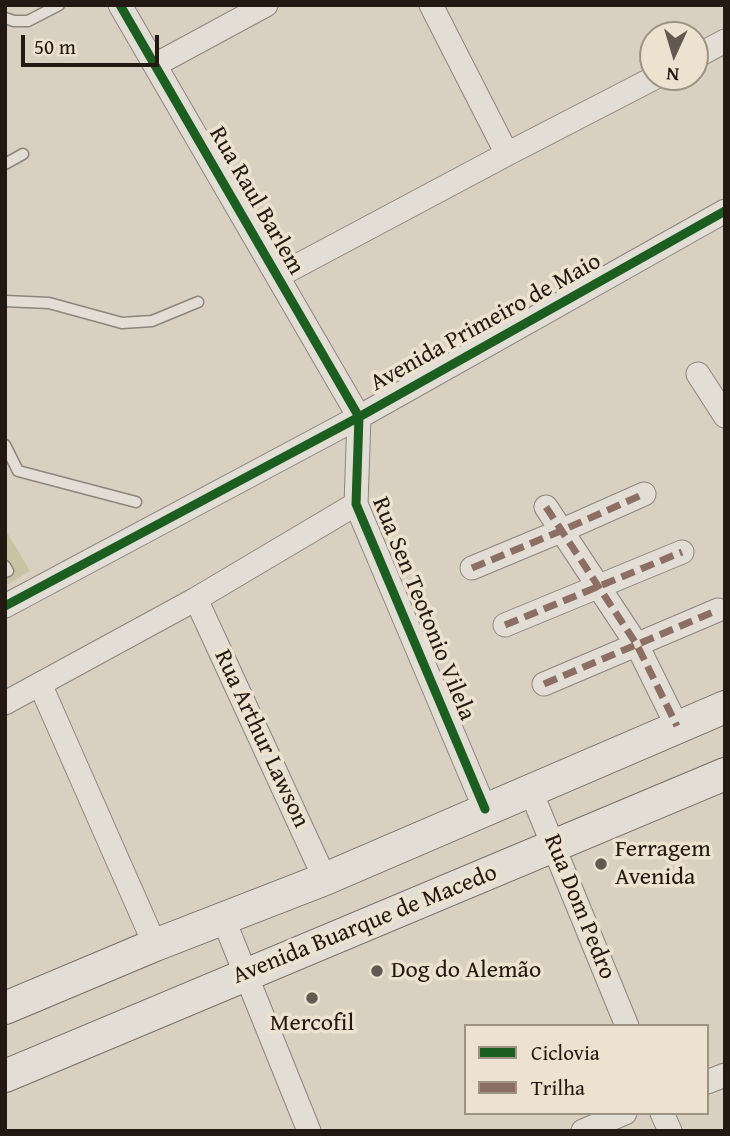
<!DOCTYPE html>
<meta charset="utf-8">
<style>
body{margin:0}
#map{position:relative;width:730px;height:1136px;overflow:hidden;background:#dad0c2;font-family:"Gentium Book Plus",serif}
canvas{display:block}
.frame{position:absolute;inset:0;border:7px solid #241912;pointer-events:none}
.legend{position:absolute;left:464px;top:1024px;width:245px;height:91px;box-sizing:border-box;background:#ede2d0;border:2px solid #9d9284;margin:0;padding:9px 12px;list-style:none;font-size:21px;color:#241912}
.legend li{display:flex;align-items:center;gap:14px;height:35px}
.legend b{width:35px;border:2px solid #9d9284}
.north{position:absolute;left:639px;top:21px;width:70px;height:70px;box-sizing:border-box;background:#ede2d0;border:2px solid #9d9284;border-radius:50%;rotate:184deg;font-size:19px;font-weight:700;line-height:28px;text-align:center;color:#241912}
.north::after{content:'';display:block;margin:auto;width:24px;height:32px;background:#645950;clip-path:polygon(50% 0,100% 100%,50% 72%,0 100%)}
.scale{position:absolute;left:21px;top:35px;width:138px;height:32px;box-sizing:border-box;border:4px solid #241912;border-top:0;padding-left:9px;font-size:21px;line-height:24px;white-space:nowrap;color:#241912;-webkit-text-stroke:5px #ede2d0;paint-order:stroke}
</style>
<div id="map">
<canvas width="730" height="1136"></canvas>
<div class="frame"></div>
<ul class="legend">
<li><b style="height:9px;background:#1b5e20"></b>Ciclovia</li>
<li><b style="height:9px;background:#8d6e63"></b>Trilha</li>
</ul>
<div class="north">N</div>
<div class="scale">50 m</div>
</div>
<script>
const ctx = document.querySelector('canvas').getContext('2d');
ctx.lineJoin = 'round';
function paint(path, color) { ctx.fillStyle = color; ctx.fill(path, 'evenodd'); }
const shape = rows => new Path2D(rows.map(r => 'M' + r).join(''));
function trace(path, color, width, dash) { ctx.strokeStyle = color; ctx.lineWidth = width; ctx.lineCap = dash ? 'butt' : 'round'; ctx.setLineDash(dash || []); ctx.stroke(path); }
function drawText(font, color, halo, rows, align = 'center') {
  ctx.font = font + ' "Gentium Book Plus",serif'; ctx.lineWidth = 7; ctx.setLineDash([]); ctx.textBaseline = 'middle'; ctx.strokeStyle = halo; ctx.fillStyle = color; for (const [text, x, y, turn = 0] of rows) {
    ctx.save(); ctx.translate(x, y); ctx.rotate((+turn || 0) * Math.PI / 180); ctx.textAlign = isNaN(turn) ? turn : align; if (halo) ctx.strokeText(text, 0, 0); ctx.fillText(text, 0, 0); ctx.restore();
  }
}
const green = shape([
 [5,529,30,571,5,586]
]);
const lane = shape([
 [5,18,14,21,28,21,59,5],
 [5,164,23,154],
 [5,301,49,303,122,323,152,321,198,302],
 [5,445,18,471,136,502],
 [5,566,8,571,5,572]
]);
const street = shape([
 [120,5,359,417,356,504,485,809],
 [431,5,507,154],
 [695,57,725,41],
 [155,65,266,5],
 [278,276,507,154,656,77],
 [698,374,725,416],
 [546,507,637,645,677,726],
 [472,568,563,530,644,494],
 [196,599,325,879],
 [5,606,359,417,725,211],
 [505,625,682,552],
 [40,684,155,945],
 [544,684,718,610],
 [5,703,196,599,356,504],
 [530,789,627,1026],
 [223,918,309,1131],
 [707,1082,725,1075],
 [662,1113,670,1131],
 [583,1131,625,1113]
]);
const secondary = shape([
 [5,1008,155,945,325,879,725,707],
 [5,1076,725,774]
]);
const quiet = shape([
 [546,507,637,645,677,726],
 [472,568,563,530,644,494],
 [505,625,682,552],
 [544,684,718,610]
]);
const cycleway = shape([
 [120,5,359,417,356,504,485,809],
 [5,606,359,417,725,211]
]);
const markers = [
 [601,864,7,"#645950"],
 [377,971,7,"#645950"],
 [312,998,7,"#645950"]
];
const streetNames = [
 ["Rua Raul Barlem",256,201,60],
 ["Avenida Primeiro de Maio",486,323,-29],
 ["Rua Sen Teotonio Vilela",423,609,68],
 ["Rua Arthur Lawson",261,739,65],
 ["Rua Dom Pedro",579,907,68],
 ["Avenida Buarque de Macedo",365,925,-22]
];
const poiNames = [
 ["Ferragem",615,850],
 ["Avenida",615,878],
 ["Dog do Alemão",391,971],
 ["Mercofil",312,1024,"center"]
];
paint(green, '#c7c4a4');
trace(lane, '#8c857c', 13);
trace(street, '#8c857c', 25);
trace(secondary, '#736c64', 34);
trace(lane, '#e2ded6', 10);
trace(street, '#e2ded6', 23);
trace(secondary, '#e2ded6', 32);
trace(quiet, '#8d6e63', 7, [14, 7]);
trace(cycleway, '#1b5e20', 9);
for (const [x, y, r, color] of markers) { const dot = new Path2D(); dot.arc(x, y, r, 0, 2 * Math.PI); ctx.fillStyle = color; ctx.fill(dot); trace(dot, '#ede2d0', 2.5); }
drawText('24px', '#241912', '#ede2d0', streetNames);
drawText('24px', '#241912', '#ede2d0', poiNames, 'left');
</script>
